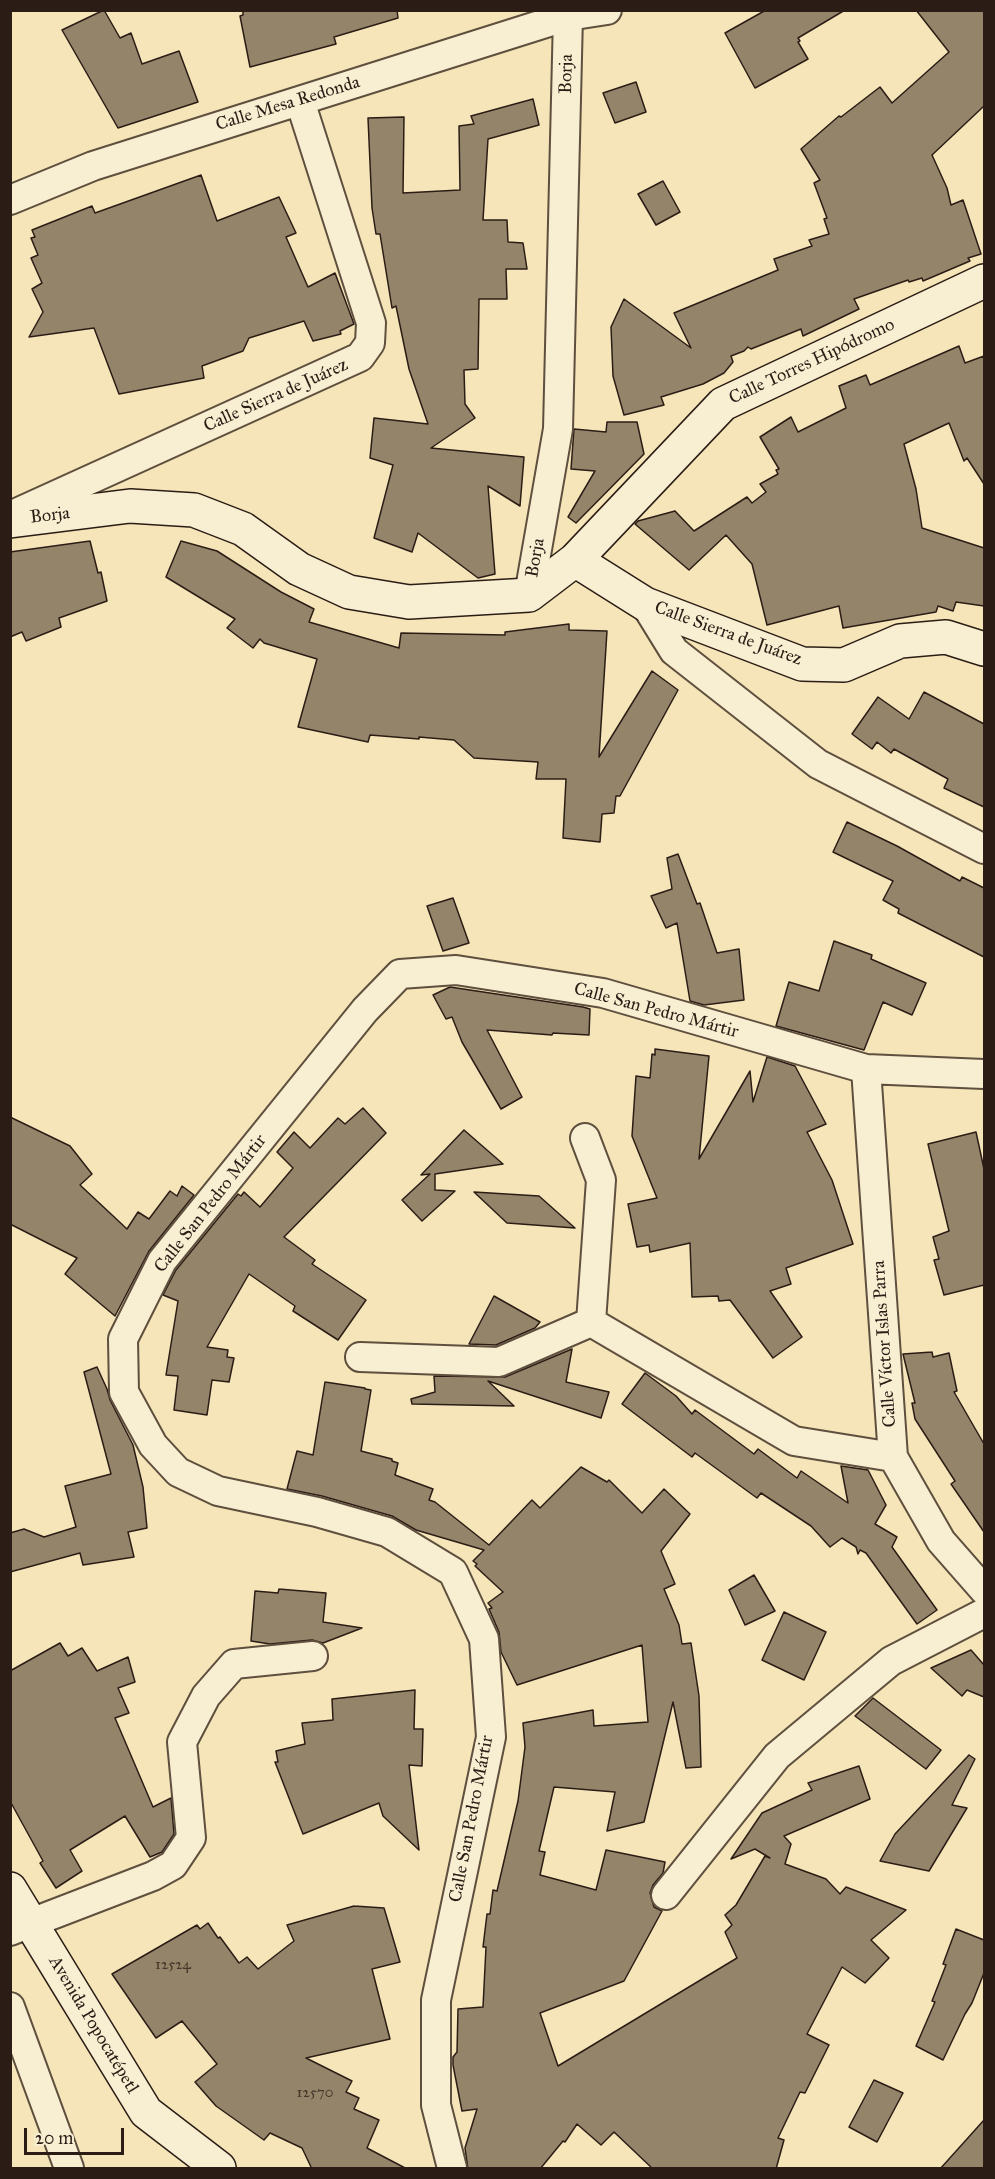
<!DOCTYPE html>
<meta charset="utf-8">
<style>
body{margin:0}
#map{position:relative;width:995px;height:2179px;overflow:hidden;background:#f5e5b8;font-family:"IM FELL Great Primer",serif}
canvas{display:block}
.frame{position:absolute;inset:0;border:12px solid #2b1d16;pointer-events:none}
.scale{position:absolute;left:24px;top:2128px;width:100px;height:27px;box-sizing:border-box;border:3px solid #2b1d16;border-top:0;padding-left:8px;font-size:18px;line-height:21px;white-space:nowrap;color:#2b1d16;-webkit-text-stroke:4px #f8eed1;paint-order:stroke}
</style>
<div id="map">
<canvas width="995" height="2179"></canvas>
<div class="frame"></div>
<div class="scale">20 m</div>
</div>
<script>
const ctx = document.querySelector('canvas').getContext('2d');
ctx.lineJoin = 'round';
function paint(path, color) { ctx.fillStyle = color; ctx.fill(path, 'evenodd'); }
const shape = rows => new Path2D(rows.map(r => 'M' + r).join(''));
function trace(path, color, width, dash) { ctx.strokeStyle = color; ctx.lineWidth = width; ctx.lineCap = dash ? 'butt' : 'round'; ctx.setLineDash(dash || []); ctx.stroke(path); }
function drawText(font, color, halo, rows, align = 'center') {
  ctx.font = font + ' "IM FELL Great Primer",serif'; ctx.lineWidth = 5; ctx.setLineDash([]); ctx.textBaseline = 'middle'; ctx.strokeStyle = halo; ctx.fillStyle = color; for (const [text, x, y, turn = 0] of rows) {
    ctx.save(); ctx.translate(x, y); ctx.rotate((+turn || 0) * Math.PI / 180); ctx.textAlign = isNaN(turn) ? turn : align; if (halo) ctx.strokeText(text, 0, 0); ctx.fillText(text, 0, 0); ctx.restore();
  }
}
const building = shape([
 [104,10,120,38,131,33,142,64,179,51,198,102,118,128,62,30,104,10],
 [243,10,397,10,398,18,334,37,336,44,250,67,240,16,243,15,243,10],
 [766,10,845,10,798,38,800,41,798,42,808,59,755,88,725,33,766,10],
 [916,10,984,10,984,106,932,155,947,188,951,205,963,200,981,254,968,258,970,261,923,281,922,278,909,282,908,280,854,299,859,309,803,336,801,329,751,349,748,347,744,351,731,356,733,362,724,373,703,384,661,397,664,405,624,415,613,376,611,327,624,299,691,348,674,313,778,270,774,259,812,246,809,240,829,234,824,219,827,218,814,183,820,180,801,149,839,116,841,117,880,87,892,103,949,52,916,10],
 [636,82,646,112,615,123,603,93,636,82],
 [533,99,539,125,488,139,483,220,507,220,508,242,523,243,527,269,506,269,507,299,479,299,478,369,464,370,465,404,475,418,431,448,524,457,520,506,488,486,495,574,478,578,418,533,412,552,374,538,393,465,370,458,374,418,428,424,409,369,396,306,392,308,380,234,376,234,372,208,368,118,404,117,403,193,460,190,459,126,474,124,471,116,533,99],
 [201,175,217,221,279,197,296,233,286,237,308,287,335,273,354,324,340,331,341,334,313,341,304,321,249,338,243,351,202,366,204,378,119,394,94,328,29,337,43,312,32,289,42,283,31,258,38,255,31,238,35,237,32,230,92,206,95,213,201,175],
 [663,181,680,212,656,225,638,194,663,181],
 [959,346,965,363,984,356,984,484,967,458,964,461,949,423,904,444,916,489,922,528,984,548,984,606,956,602,953,611,938,606,936,612,843,628,839,606,767,625,752,564,726,535,689,570,635,524,638,521,675,511,694,531,747,497,752,503,766,492,760,484,778,474,776,470,779,469,760,437,791,417,798,432,846,408,839,386,866,375,870,385,959,346],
 [607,422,637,422,644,454,576,523,568,517,595,471,571,469,574,429,606,432,607,422],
 [90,541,98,573,101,572,107,601,59,618,61,627,26,641,22,632,10,637,10,552,90,541],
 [181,541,217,551,281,592,314,609,309,622,399,648,401,633,505,635,505,632,569,624,569,630,607,631,599,757,652,671,678,690,620,796,616,796,614,813,602,814,600,842,563,838,566,779,536,779,538,762,474,758,454,740,419,737,419,739,370,735,368,742,298,727,317,659,264,643,260,639,253,648,227,628,235,619,166,577,181,541],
 [924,692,984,724,984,807,944,788,948,779,894,749,891,753,877,742,872,749,852,734,878,697,909,719,924,692],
 [847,822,897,846,960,881,962,877,984,888,984,957,898,913,899,909,883,900,893,881,833,852,847,822],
 [678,854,697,904,700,903,717,953,739,949,744,1000,704,1005,690,1001,677,923,666,928,651,896,672,889,667,858,678,854],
 [453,898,469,943,443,951,427,906,453,898],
 [834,941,872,955,871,959,926,983,912,1015,883,1002,864,1050,776,1026,789,982,819,991,834,941],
 [450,987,583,1007,590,1009,589,1035,553,1033,552,1035,487,1030,522,1097,501,1109,462,1042,452,1017,446,1019,433,995,450,987],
 [655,1049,709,1056,699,1159,750,1071,753,1102,767,1057,795,1066,826,1124,807,1132,832,1180,853,1244,786,1268,791,1284,770,1291,802,1337,773,1358,730,1300,719,1301,718,1296,692,1297,690,1243,650,1252,649,1245,637,1247,628,1204,657,1198,632,1136,636,1076,650,1078,652,1054,655,1055,655,1049],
 [363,1108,386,1133,284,1237,315,1260,312,1264,366,1300,338,1340,293,1311,295,1306,249,1274,207,1347,228,1350,227,1357,234,1358,229,1382,212,1380,207,1415,174,1410,178,1376,166,1375,178,1301,163,1295,176,1270,238,1194,241,1196,244,1192,260,1207,293,1168,277,1152,294,1132,310,1148,338,1118,345,1124,363,1108],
 [10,1117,70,1146,92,1174,80,1185,127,1229,138,1212,149,1219,170,1191,177,1196,182,1186,194,1195,149,1251,115,1316,65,1274,77,1258,10,1224,10,1117],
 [464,1130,503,1164,435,1174,435,1190,455,1191,422,1221,402,1200,430,1174,421,1175,464,1130],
 [976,1132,984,1169,984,1285,944,1295,934,1260,939,1259,933,1237,949,1231,928,1144,976,1132],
 [474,1192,539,1196,575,1228,507,1223,474,1192],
 [494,1296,540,1322,535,1328,496,1345,469,1344,494,1296],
 [572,1349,566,1382,609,1392,601,1418,488,1381,514,1406,412,1404,411,1399,435,1392,434,1376,505,1377,572,1349],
 [932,1352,933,1357,949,1353,957,1391,954,1392,984,1444,984,1532,951,1484,955,1481,915,1419,912,1403,915,1403,903,1354,932,1352],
 [97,1367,107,1389,110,1400,133,1445,143,1487,147,1528,128,1532,134,1557,83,1565,80,1553,10,1572,10,1533,24,1529,44,1537,76,1527,65,1486,111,1474,84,1372,97,1367],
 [645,1373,676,1396,692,1414,695,1410,754,1454,758,1449,797,1478,801,1471,848,1503,841,1466,868,1470,886,1505,875,1524,897,1537,892,1547,937,1610,917,1624,866,1553,860,1550,858,1554,856,1547,842,1538,830,1547,811,1526,761,1493,757,1498,695,1453,692,1457,622,1404,645,1373],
 [325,1382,365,1388,365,1389,371,1390,361,1451,392,1459,392,1461,398,1463,395,1475,433,1489,429,1500,435,1502,489,1545,532,1500,540,1508,581,1467,607,1482,609,1480,642,1513,664,1489,690,1514,661,1551,675,1584,664,1589,679,1625,682,1644,691,1643,699,1696,701,1767,686,1768,673,1702,644,1822,607,1831,615,1792,554,1787,539,1851,545,1852,540,1875,596,1890,606,1850,665,1862,663,1873,653,1885,650,1893,654,1907,662,1911,624,1981,540,2013,558,2066,737,1958,725,1932,732,1925,725,1915,736,1905,765,1856,770,1858,755,1849,731,1859,762,1813,812,1790,808,1783,859,1766,870,1799,784,1836,791,1844,785,1864,826,1879,840,1894,846,1887,906,1910,871,1940,889,1958,865,1983,842,1967,807,2034,829,2045,805,2093,800,2092,778,2138,784,2140,776,2169,653,2169,614,2132,601,2145,577,2124,565,2142,563,2141,540,2169,468,2169,465,2148,477,2109,462,2111,453,2065,453,2057,457,2052,458,2009,483,2007,486,1947,483,1947,487,1914,490,1914,493,1890,497,1891,518,1801,525,1747,523,1723,593,1710,594,1726,648,1722,642,1645,517,1685,501,1652,499,1632,489,1609,492,1608,488,1603,503,1592,475,1566,477,1564,473,1561,484,1550,416,1530,392,1516,322,1496,287,1489,297,1451,313,1455,325,1382],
 [754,1575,775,1611,745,1625,729,1590,754,1575],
 [279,1589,326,1593,323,1622,362,1628,323,1643,312,1640,270,1644,251,1641,255,1591,278,1593,279,1589],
 [784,1612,826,1632,804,1680,762,1660,784,1612],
 [60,1643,68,1656,82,1648,97,1671,128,1657,135,1682,118,1688,129,1713,115,1718,153,1807,171,1798,174,1834,162,1852,150,1857,125,1816,70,1850,82,1871,56,1888,40,1863,43,1861,10,1801,10,1671,60,1643],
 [971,1650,984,1665,984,1697,967,1690,962,1696,931,1668,971,1650],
 [415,1690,414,1729,423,1729,422,1766,409,1765,419,1850,383,1816,379,1803,303,1834,275,1762,278,1762,276,1751,305,1744,302,1723,333,1720,332,1699,415,1690],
 [873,1698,941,1750,926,1769,855,1716,873,1698],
 [969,1755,975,1759,952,1805,967,1808,929,1871,880,1861,895,1834,969,1755],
 [354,1906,384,1908,400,1962,372,1969,390,2039,306,2058,352,2081,346,2092,359,2098,354,2109,379,2120,367,2148,407,2169,312,2169,302,2148,270,2133,264,2140,216,2106,195,2082,217,2064,182,2021,156,2038,112,1974,197,1925,200,1929,208,1923,218,1938,220,1937,239,1963,247,1957,258,1969,294,1941,287,1925,354,1906],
 [956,1929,984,1940,984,1973,972,2003,965,2014,943,2060,916,2046,935,2002,932,2001,946,1965,943,1964,956,1929],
 [874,2080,903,2093,877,2142,849,2127,874,2080],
 [984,2120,984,2169,940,2169,984,2120]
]);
const street = shape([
 [10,200,93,166,568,16,607,10],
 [10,516,360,357,370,343,371,323,300,101],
 [529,595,558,429,568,16],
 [645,604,674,651,818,764,984,849],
 [866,1069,893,1457,941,1541,984,1590],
 [585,1138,601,1180,591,1322],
 [360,1357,499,1362,591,1322,794,1441,893,1457],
 [666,1895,777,1756,891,1661,984,1613],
 [10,1931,153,1876,173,1865,191,1838,182,1742,206,1696,234,1664,313,1656],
 [10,2007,69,2168],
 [452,2168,436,2105,436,2000,491,1737,484,1639,453,1572,387,1532,317,1512,218,1491,178,1472,153,1445,124,1392,123,1339,162,1261,365,1010,400,974,456,970,603,993,866,1069,984,1074]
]);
const secondary = shape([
 [10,521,130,506,194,510,243,529,299,569,349,592,409,602,529,595,575,560,723,404,984,281],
 [575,560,645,604,802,664,844,665,900,641,946,637,984,649],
 [10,1889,146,2112,219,2168]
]);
const numberNames = [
 ["12524",173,1965],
 ["12570",315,2093]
];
const streetNames = [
 ["Borja",567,74,-89],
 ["Calle Mesa Redonda",288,104,-17],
 ["Calle Torres Hipódromo",812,362,-25],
 ["Calle Sierra de Juárez",276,396,-24],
 ["Borja",50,516,-7],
 ["Borja",536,558,-80],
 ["Calle Sierra de Juárez",728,634,20],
 ["Calle San Pedro Mártir",656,1011,15],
 ["Calle San Pedro Mártir",211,1204,-52],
 ["Calle Víctor Islas Parra",885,1344,-94],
 ["Calle San Pedro Mártir",472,1819,-79],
 ["Avenida Popocatépetl",93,2025,59]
];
paint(building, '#94856a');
trace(building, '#2b1d16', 1.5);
trace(street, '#5e4f3e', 32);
trace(secondary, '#2b1d16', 36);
trace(street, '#f8eed1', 28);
trace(secondary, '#f8eed1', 33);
drawText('15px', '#45372b', null, numberNames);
drawText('18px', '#2b1d16', '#f8eed1', streetNames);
</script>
